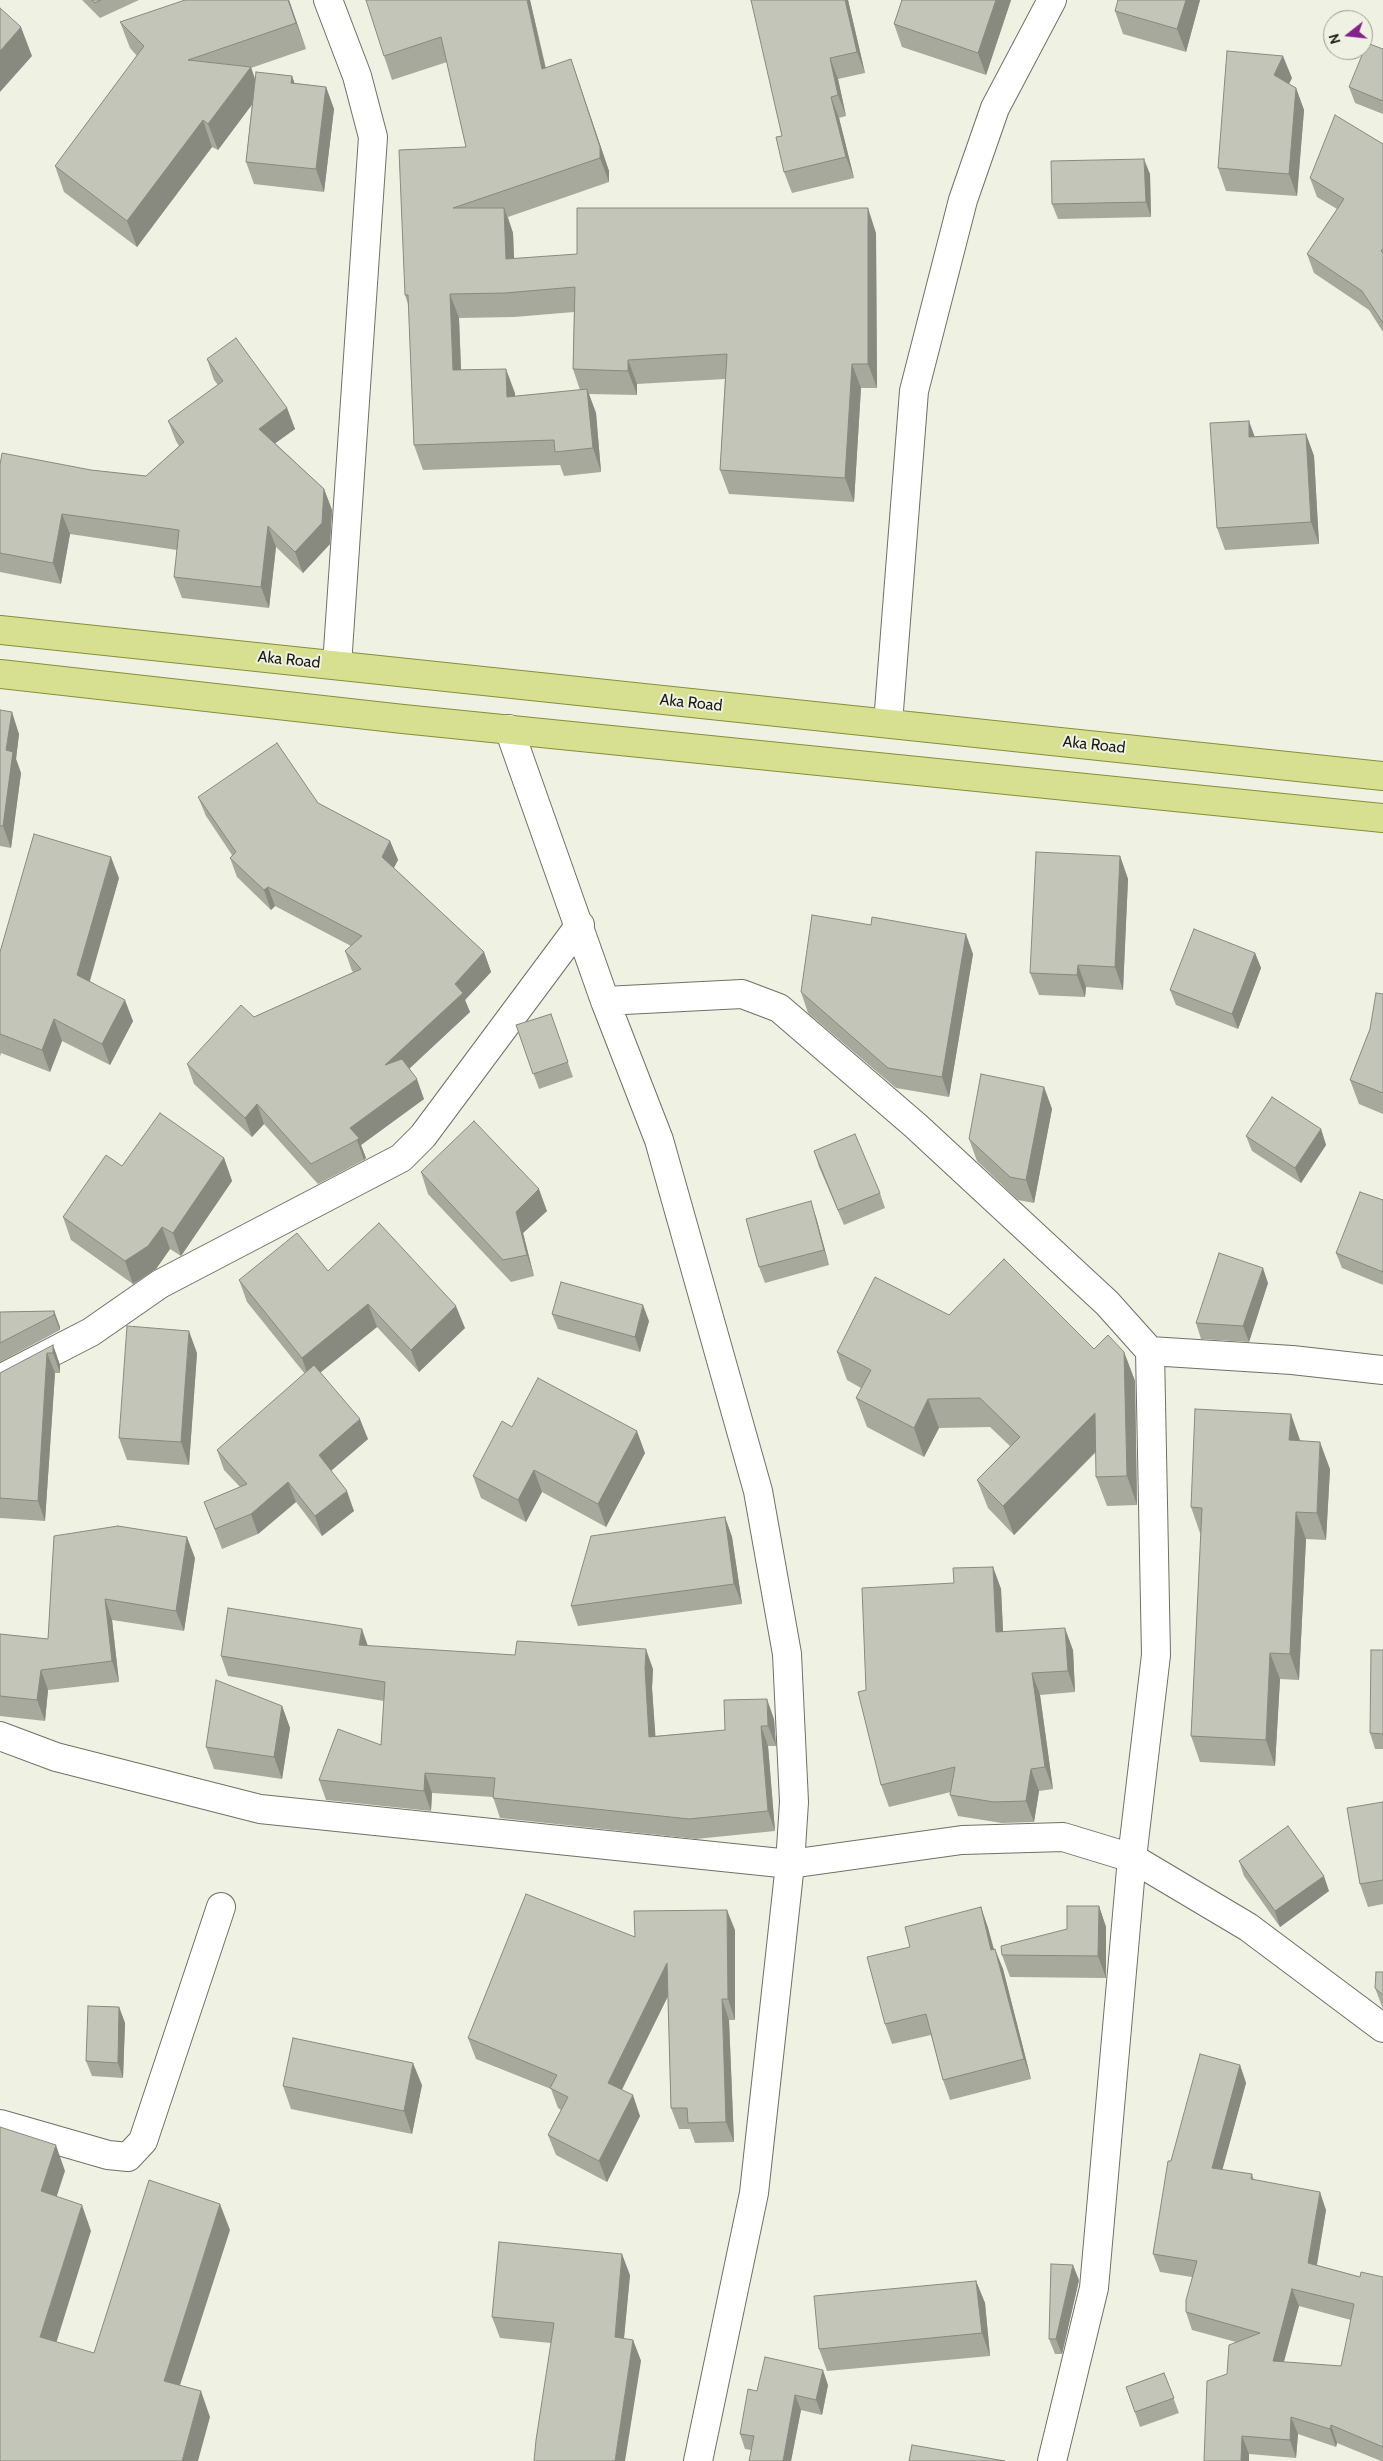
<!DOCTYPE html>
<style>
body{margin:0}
#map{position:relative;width:1383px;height:2461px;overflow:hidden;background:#eff2e3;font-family:Cabin,sans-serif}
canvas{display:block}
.north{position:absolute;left:1323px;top:10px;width:50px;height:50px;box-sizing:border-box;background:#eff2e3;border:1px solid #9b9d92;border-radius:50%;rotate:254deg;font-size:14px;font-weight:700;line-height:20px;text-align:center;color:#1d1d18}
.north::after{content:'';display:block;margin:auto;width:18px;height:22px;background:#84218b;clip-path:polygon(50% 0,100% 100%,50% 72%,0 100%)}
</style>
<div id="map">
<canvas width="1383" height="2461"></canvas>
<div class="north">N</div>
</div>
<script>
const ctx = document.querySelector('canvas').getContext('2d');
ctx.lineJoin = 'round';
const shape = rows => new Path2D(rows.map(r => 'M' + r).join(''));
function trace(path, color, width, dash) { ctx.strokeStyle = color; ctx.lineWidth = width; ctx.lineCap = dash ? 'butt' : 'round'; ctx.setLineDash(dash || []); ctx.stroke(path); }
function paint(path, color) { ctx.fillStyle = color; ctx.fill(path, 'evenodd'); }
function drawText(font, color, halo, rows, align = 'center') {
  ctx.font = font + ' Cabin,sans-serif'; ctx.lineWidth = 4; ctx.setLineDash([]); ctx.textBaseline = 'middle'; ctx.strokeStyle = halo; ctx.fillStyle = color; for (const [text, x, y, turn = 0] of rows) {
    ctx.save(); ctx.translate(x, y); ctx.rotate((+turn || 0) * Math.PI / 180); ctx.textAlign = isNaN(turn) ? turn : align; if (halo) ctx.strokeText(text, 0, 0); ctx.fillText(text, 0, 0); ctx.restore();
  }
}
const street = shape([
 [328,0,357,76,373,137,337,665],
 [888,723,914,391,963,200,995,108,1052,0],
 [509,729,605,1001,659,1140,758,1491,787,1654,794,1802,790,1864,754,2193,698,2461],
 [605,1001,742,994,779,1008,916,1126,1107,1303,1150,1351,1156,1655,1132,1858,1094,2288,1052,2461],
 [1150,1351,1292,1360,1383,1370],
 [0,1379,91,1332,160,1284,401,1158,423,1136,580,925],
 [0,1736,56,1757,260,1809,790,1864,962,1840,1063,1837,1132,1858,1248,1927,1383,2028],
 [0,2124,108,2155,128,2157,143,2141,221,1907]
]);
const primary = shape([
 [0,630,1383,776],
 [0,674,403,719,1383,818]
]);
const wall = shape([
 [82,0,139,0,100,18],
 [289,0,306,49,251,68,255,79,292,76,294,83,326,87,334,109,324,192,254,184,246,162,252,104,218,150,212,147,137,247,64,192,55,166,137,56,130,48,120,22],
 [530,0,546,68,571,59,609,171,609,182,508,217,513,233,514,259,876,233,877,388,861,388,854,502,729,494,720,470,725,379,637,384,637,395,589,394,596,413,601,472,564,476,560,465,423,470,414,445,409,307,405,295,466,147,447,62,392,80,384,56],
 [574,312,573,369,580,390,515,396,515,393,461,370,459,318,514,317],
 [848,0,865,73,838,79,846,116,839,118,854,178,792,193,784,172,782,136],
 [902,0,1011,0,986,75,902,47,894,24],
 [1200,0,1186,52,1123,34,1115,11],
 [1383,49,1383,114,1355,103,1349,87],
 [1292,78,1289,84,1296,88,1304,110,1297,196,1226,191,1218,168],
 [1383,144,1383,332,1369,310,1314,273,1307,254,1337,209,1317,197,1310,178],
 [1150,174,1151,217,1058,219,1052,204],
 [207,359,287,408,295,429,275,443,324,489,332,510,330,544,303,573,276,547,269,608,182,598,174,577,177,550,70,534,61,584,0,572,0,465,91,470,146,476,179,446,176,441,168,421,218,385,214,380],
 [1306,434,1314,456,1319,544,1225,550,1217,528,1254,437],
 [0,710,19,734,16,759,21,773,11,848,0,846],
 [198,797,318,803,390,841,398,860,394,868,484,952,491,972,465,1000,470,1012,409,1068,424,1099,361,1145,366,1158,364,1160,318,1184,264,1124,252,1137,194,1084,187,1064,254,1017,354,972,352,971,345,951,351,946,275,906,271,910,237,877,230,858,232,855,206,816],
 [1120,856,1128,879,1123,990,1086,987,1085,997,1039,995,1030,973],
 [119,878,90,981,133,1021,110,1065,62,1041,50,1072,1,1053,0,1057,0,952],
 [1255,953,1261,968,1238,1029,1176,1005,1170,990],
 [973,954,949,1097,896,1088,808,1013,801,992],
 [1383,994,1383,1114,1359,1104,1350,1080,1370,1029],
 [551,1014,573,1077,539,1089,516,1025],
 [1044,1087,1052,1109,1034,1203,1018,1200,977,1161,969,1139],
 [1321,1129,1326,1145,1301,1183,1252,1151,1246,1136],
 [814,1151,880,1193,885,1208,844,1225,819,1167],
 [224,1158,232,1181,181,1256,170,1249,156,1269,133,1284,71,1240,63,1217],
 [421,1172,547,1211,523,1233,534,1276,511,1282,428,1194],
 [1383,1200,1383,1285,1342,1268,1336,1253],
 [816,1217,829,1265,765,1283,759,1267],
 [328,1271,465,1328,419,1372,377,1327,320,1372,368,1439,331,1471,354,1511,322,1536,296,1502,258,1534,222,1549,204,1502,240,1487,224,1470,217,1450,305,1374,247,1302,239,1280],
 [1268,1283,1249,1342,1201,1339,1196,1323],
 [54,1311,60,1327,60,1330,0,1362,0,1312],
 [552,1314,649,1321,640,1352,558,1329],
 [949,1315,1094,1349,1124,1352,1135,1381,1137,1505,1107,1506,1096,1477,1096,1452,1014,1535,988,1508,977,1480,1010,1446,990,1427,939,1428,924,1457,867,1427,856,1398,861,1388,847,1380,837,1352],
 [53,1345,60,1365,60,1373,55,1373,45,1521,0,1518,0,1373],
 [197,1353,189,1465,127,1460,119,1438],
 [512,1427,645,1453,606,1527,542,1492,526,1522,481,1498,473,1476],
 [1300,1440,1300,1441,1330,1469,1326,1540,1306,1539,1299,1680,1280,1679,1275,1766,1200,1762,1191,1736,1201,1533,1200,1533,1191,1507],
 [725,1517,732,1537,742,1604,578,1626,571,1606],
 [54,1536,195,1558,184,1631,112,1620,119,1682,48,1690,45,1721,0,1716,0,1634,48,1639],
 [993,1567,1001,1589,1003,1631,1073,1650,1075,1692,1040,1695,1053,1789,1039,1791,1034,1822,1002,1823,958,1816,950,1795,951,1792,889,1807,881,1785,866,1690,954,1583],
 [368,1646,653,1669,652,1688,655,1736,725,1730,774,1719,776,1746,768,1746,775,1831,696,1839,500,1818,493,1797,432,1793,431,1811,326,1800,319,1780,381,1745,384,1701,228,1676,221,1656],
 [1383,1650,1383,1749,1375,1749,1370,1733],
 [282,1706,290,1728,282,1779,214,1769,206,1747],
 [1383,1802,1383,1904,1368,1907,1360,1884],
 [1239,1861,1329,1891,1280,1927,1244,1876],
 [1099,1906,1106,1927,1106,1978,1010,1977,1002,1955,1067,1929],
 [981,1907,988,1928,994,1949,1003,1969,1031,2079,950,2100,943,2080,931,2035,892,2044,885,2024,910,1947],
 [735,1930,735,2020,729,2020,734,2142,695,2143,690,2129,679,2129,671,2108,668,1996,622,2090,640,2116,607,2182,556,2155,548,2135,561,2110,558,2108,551,2089,476,2059,468,2038,635,1937],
 [1383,1972,1383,2009,1375,1988],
 [119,2007,125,2023,123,2078,92,2076,86,2061],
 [1240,2065,1246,2083,1222,2170,1252,2174,1254,2180,1326,2210,1317,2265,1360,2277,1383,2277,1383,2461,1381,2461,1337,2443,1336,2447,1298,2434,1296,2458,1249,2454,1249,2461,1204,2461,1236,2342,1192,2330,1186,2312,1192,2277,1160,2272,1153,2254,1171,2161],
 [1299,2306,1351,2320,1341,2366,1284,2362],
 [422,2085,412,2134,291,2109,283,2086],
 [630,2275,624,2339,633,2340,641,2361,551,2343,500,2338,492,2317],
 [1079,2280,1062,2354,1055,2354,1049,2339],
 [976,2281,985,2303,990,2356,827,2371,819,2349],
 [1164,2373,1179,2413,1140,2427,1126,2387],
 [828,2385,822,2415,801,2410,791,2461,749,2461,751,2450,745,2449,740,2434,757,2391]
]);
const shadedWall = shape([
 [288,0,289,0,306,49,296,23],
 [527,0,530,0,551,93,542,69],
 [845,0,848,0,865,73,857,52],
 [996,0,1011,0,986,75,978,53],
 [1186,0,1200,0,1186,52,1177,29],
 [21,27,32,56,0,92,0,51],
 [1283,56,1292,78,1282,97,1274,75],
 [830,58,838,79,846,116,838,95],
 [571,59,609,171,609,182,600,158],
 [251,67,260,94,218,150,208,124],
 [292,76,300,98,291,83],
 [326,87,334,109,324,192,316,169],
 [1296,88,1304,110,1297,196,1289,174],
 [831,97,839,118,854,178,846,157],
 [203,120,212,147,137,247,127,221],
 [1144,159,1150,174,1151,217,1146,202],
 [504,208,513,233,515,283,506,259],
 [868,208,876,233,877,388,868,364],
 [450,294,459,318,462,395,453,370],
 [628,360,637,384,637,395,628,371],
 [852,364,861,388,854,502,845,478],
 [506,369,515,393,516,421,507,397],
 [587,389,596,413,601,472,593,448],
 [287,408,295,429,266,450,259,429],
 [1249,421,1257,443,1249,437],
 [1306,434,1314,456,1319,544,1311,522],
 [324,489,332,510,330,544,303,573,295,552],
 [62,514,70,534,61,584,53,563],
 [268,526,276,547,269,608,261,587],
 [12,712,19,734,16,759,21,773,11,848,3,826,6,750],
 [390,841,398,860,389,876,382,857],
 [1120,856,1128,879,1123,990,1115,967],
 [111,857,119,878,85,997,77,975],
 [268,887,275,906,271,910,264,890],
 [966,934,973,954,949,1097,942,1077],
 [484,952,491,972,465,1000,470,1012,392,1085,385,1065,455,984],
 [1255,953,1261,968,1238,1029,1232,1014],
 [1078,965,1086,987,1085,997,1077,975],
 [125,1000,133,1021,110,1065,102,1044],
 [54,1019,62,1041,50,1072,42,1050],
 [417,1079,424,1099,361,1145,366,1158,364,1160,357,1140,350,1128],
 [1044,1087,1052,1109,1034,1203,1026,1180],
 [257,1104,264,1124,252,1137,245,1118],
 [1321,1129,1326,1145,1301,1183,1295,1168],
 [224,1158,232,1181,181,1256,173,1233],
 [539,1189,547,1211,523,1233,534,1276,527,1255,516,1212],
 [811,1201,816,1217,829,1265,824,1250],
 [162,1227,170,1249,156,1269,133,1284,125,1261],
 [1263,1268,1268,1283,1249,1342,1243,1326],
 [368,1304,377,1327,310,1381,302,1358],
 [643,1305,649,1321,640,1352,635,1337],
 [456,1306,465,1328,419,1372,411,1350],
 [54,1311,60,1327,60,1330,54,1315],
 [189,1331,197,1353,189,1465,181,1442],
 [53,1345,60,1365,60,1373,53,1353],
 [1124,1352,1135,1381,1137,1505,1127,1476],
 [47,1353,55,1373,45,1521,38,1501],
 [928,1399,939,1428,924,1457,914,1428],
 [1095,1413,1105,1442,1014,1535,1003,1506],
 [1291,1414,1300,1440,1299,1467,1289,1440],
 [360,1419,368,1439,326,1475,319,1455],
 [637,1431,645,1453,606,1527,598,1504],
 [1320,1442,1330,1469,1326,1540,1317,1513],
 [534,1470,542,1492,526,1522,518,1500],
 [288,1482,296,1502,258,1534,251,1514],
 [347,1491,354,1511,322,1536,315,1516],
 [1296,1512,1306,1539,1299,1680,1290,1654],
 [725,1517,732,1537,742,1604,734,1584],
 [187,1537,195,1558,184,1631,176,1611],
 [993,1567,1001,1589,1004,1653,996,1632],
 [105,1599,112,1620,119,1682,112,1661],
 [1065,1628,1073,1650,1075,1692,1068,1671],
 [362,1629,369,1649,359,1645],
 [646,1649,653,1669,652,1688,657,1757,649,1737,645,1668],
 [1270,1653,1280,1679,1275,1766,1266,1740],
 [41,1670,48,1690,45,1721,37,1700],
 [1032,1673,1040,1695,1053,1789,1045,1767],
 [767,1699,774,1719,776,1746,768,1726],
 [282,1706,290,1728,282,1779,274,1757],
 [761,1726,768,1746,775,1831,768,1811],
 [1031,1769,1039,1791,1034,1822,1026,1801],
 [425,1773,432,1793,431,1811,424,1791],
 [1324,1876,1329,1891,1280,1927,1275,1911],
 [1099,1906,1106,1927,1106,1978,1098,1956],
 [981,1907,988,1928,999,1970,991,1950],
 [727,1910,735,1930,735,2020,728,1999],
 [995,1949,1003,1969,1031,2079,1024,2059],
 [667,1963,674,1984,615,2103,608,2083],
 [722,1999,729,2020,734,2142,726,2122],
 [119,2007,125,2023,123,2078,118,2063],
 [413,2063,422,2085,412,2134,404,2111],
 [1240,2065,1246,2083,1218,2186,1212,2168],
 [633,2095,640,2116,607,2182,599,2161],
 [56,2145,65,2171,50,2217,41,2191],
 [1320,2192,1326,2210,1314,2281,1308,2263],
 [220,2204,230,2230,173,2407,164,2381],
 [82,2205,91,2231,50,2363,40,2337],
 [622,2254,630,2275,622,2358,615,2337],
 [1073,2265,1079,2280,1062,2354,1056,2339],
 [976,2281,985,2303,990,2356,982,2333],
 [1292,2289,1299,2306,1279,2379,1273,2361],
 [633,2340,641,2361,625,2461,615,2461],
 [823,2370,828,2385,822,2415,816,2400],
 [201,2391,210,2417,198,2461,182,2461],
 [795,2395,801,2410,791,2461,783,2461],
 [1291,2417,1298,2434,1296,2458,1290,2440],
 [1331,2425,1337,2443,1336,2447,1330,2429],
 [1242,2436,1249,2454,1249,2461,1241,2461]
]);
const building = shape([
 [92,0,101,0,95,3,92,0],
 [185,0,288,0,296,23,188,60,251,67,208,124,203,120,127,221,55,166,144,46,120,22,185,0],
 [366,0,527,0,542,69,571,59,600,147,600,158,453,208,504,208,506,259,577,254,577,208,868,208,868,364,852,364,845,478,720,470,727,354,628,360,628,371,573,369,575,287,505,293,450,294,453,370,506,369,507,397,587,389,593,448,555,452,554,440,414,445,408,295,405,295,399,150,466,147,441,37,384,56,366,0],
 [751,0,845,0,857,52,830,58,838,95,831,97,846,157,784,172,776,137,782,136,751,0],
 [902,0,996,0,978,53,894,24,902,0],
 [1118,0,1186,0,1177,29,1115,11,1118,0],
 [0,8,21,27,0,51,0,8],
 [1367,43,1383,49,1383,101,1349,87,1367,43],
 [1227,51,1283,56,1274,75,1296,88,1289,174,1218,168,1227,51],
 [256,72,292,76,291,83,326,87,316,169,246,162,256,72],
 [1335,115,1383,144,1383,248,1381,251,1383,253,1383,323,1362,291,1307,254,1344,199,1310,178,1335,115],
 [1144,159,1146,202,1052,204,1051,161,1144,159],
 [236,338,287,408,259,429,324,489,322,523,295,552,268,526,261,587,174,577,179,530,62,514,53,563,0,553,0,465,2,453,91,470,146,476,184,442,168,421,223,381,207,359,236,338],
 [1249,421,1249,437,1306,434,1311,522,1217,528,1210,423,1249,421],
 [0,710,12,712,6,750,13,752,3,826,0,826,0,710],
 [277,743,318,803,390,841,382,857,484,952,455,984,463,993,385,1065,402,1059,417,1079,350,1128,359,1138,357,1140,311,1164,257,1104,245,1118,187,1064,241,1005,254,1017,361,969,345,951,362,936,268,887,264,890,230,858,236,852,198,797,277,743],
 [34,834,111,857,77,975,125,1000,102,1044,54,1019,42,1050,0,1034,0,952,34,834],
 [1036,852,1120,856,1115,967,1078,965,1077,975,1030,973,1036,852],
 [812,915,871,925,872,917,966,934,942,1077,888,1068,801,992,812,915],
 [1194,929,1255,953,1232,1014,1170,990,1194,929],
 [1376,993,1383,994,1383,1093,1350,1080,1370,1029,1376,993],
 [551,1014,568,1062,533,1074,516,1025,551,1014],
 [981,1074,1044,1087,1026,1180,1010,1177,969,1139,981,1074],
 [1272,1097,1321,1129,1295,1168,1246,1136,1272,1097],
 [160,1113,224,1158,173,1233,162,1227,148,1246,125,1261,63,1217,106,1155,122,1166,160,1113],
 [474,1121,539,1189,516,1212,527,1255,503,1260,421,1172,474,1121],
 [855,1134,880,1193,838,1210,814,1151,855,1134],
 [1360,1192,1383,1200,1383,1272,1336,1253,1360,1192],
 [811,1201,824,1250,759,1267,746,1219,811,1201],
 [379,1223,456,1306,411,1350,368,1304,302,1358,239,1280,297,1233,328,1271,379,1223],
 [1219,1253,1263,1268,1243,1326,1196,1323,1219,1253],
 [1004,1259,1094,1349,1108,1335,1124,1352,1127,1476,1096,1477,1095,1413,1003,1506,977,1480,1020,1437,980,1398,928,1399,914,1428,856,1398,871,1370,837,1352,875,1277,949,1315,1004,1259],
 [561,1282,643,1305,635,1337,552,1314,561,1282],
 [54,1311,54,1315,0,1343,0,1312,54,1311],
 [127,1326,189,1331,181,1442,119,1438,127,1326],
 [53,1345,53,1353,47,1353,38,1501,0,1498,0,1373,53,1345],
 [314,1365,360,1419,319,1455,347,1491,315,1516,288,1482,251,1514,215,1529,204,1502,247,1484,217,1450,314,1365],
 [538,1378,637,1431,598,1504,534,1470,518,1500,473,1476,502,1421,512,1427,538,1378],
 [1195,1409,1291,1414,1289,1440,1320,1442,1317,1513,1296,1512,1290,1654,1270,1653,1266,1740,1191,1736,1202,1508,1191,1507,1195,1409],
 [725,1517,734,1584,571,1606,591,1536,725,1517],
 [118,1526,187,1537,176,1611,105,1599,112,1661,41,1670,37,1700,0,1696,0,1634,48,1639,54,1536,118,1526],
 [993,1567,996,1632,1065,1628,1068,1671,1032,1673,1045,1767,1031,1769,1026,1801,994,1802,950,1795,955,1767,881,1785,858,1692,866,1690,862,1588,954,1583,953,1568,993,1567],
 [228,1608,362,1629,359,1645,515,1655,517,1641,646,1649,645,1668,649,1737,725,1730,724,1700,767,1699,768,1726,761,1726,768,1811,689,1819,493,1798,495,1778,425,1773,424,1791,319,1780,338,1729,381,1745,385,1682,221,1656,228,1608],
 [1371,1650,1383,1650,1383,1734,1370,1733,1371,1650],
 [216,1680,282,1706,274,1757,206,1747,216,1680],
 [1383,1802,1383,1880,1360,1884,1347,1808,1383,1802],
 [1288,1826,1324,1876,1275,1911,1239,1861,1288,1826],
 [526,1894,635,1937,634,1911,727,1910,728,1999,722,1999,726,2122,688,2123,687,2108,671,2108,667,1963,608,2083,633,2095,599,2161,548,2135,568,2097,550,2088,557,2075,468,2038,526,1894],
 [1067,1906,1099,1906,1098,1956,1002,1955,1001,1946,1067,1929,1067,1906],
 [981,1907,991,1950,995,1949,1024,2059,943,2080,926,2014,885,2024,867,1957,910,1947,905,1927,981,1907],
 [1376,1972,1383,1972,1383,1995,1375,1988,1376,1972],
 [88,2006,119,2007,118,2063,86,2061,88,2006],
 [293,2038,413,2063,404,2111,283,2086,293,2038],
 [1200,2054,1240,2065,1212,2168,1252,2174,1251,2179,1320,2192,1308,2263,1360,2277,1361,2272,1383,2277,1383,2447,1331,2425,1330,2429,1291,2417,1290,2440,1242,2436,1241,2461,1204,2461,1207,2381,1227,2374,1229,2345,1260,2333,1186,2312,1186,2300,1197,2261,1153,2254,1168,2161,1171,2161,1200,2054],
 [1292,2289,1354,2304,1341,2366,1273,2361,1292,2289],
 [0,2127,56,2145,41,2191,82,2205,40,2337,94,2353,149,2180,220,2204,164,2381,201,2391,182,2461,0,2461,0,2127],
 [499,2242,622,2254,615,2337,633,2340,615,2461,534,2461,536,2440,554,2323,492,2317,499,2242],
 [1051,2264,1073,2265,1056,2339,1049,2339,1051,2264],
 [976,2281,982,2333,819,2349,814,2296,976,2281],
 [765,2357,823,2370,816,2400,795,2395,783,2461,749,2461,754,2436,740,2434,748,2389,757,2391,765,2357],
 [1164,2373,1174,2398,1135,2412,1126,2387,1164,2373],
 [912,2445,1005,2461,909,2461,912,2445]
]);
const streetNames = [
 ["Aka Road",289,660,6],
 ["Aka Road",691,703,6],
 ["Aka Road",1094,745,6]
];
trace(street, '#6f7164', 30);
trace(primary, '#858f37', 30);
trace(street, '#fff', 28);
trace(primary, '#d7e091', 28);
paint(wall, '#a7a99d');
paint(shadedWall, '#888a80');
paint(building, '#c2c5b7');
trace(building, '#888a80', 1);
drawText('16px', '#1d1d18', '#eff2e3', streetNames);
</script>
